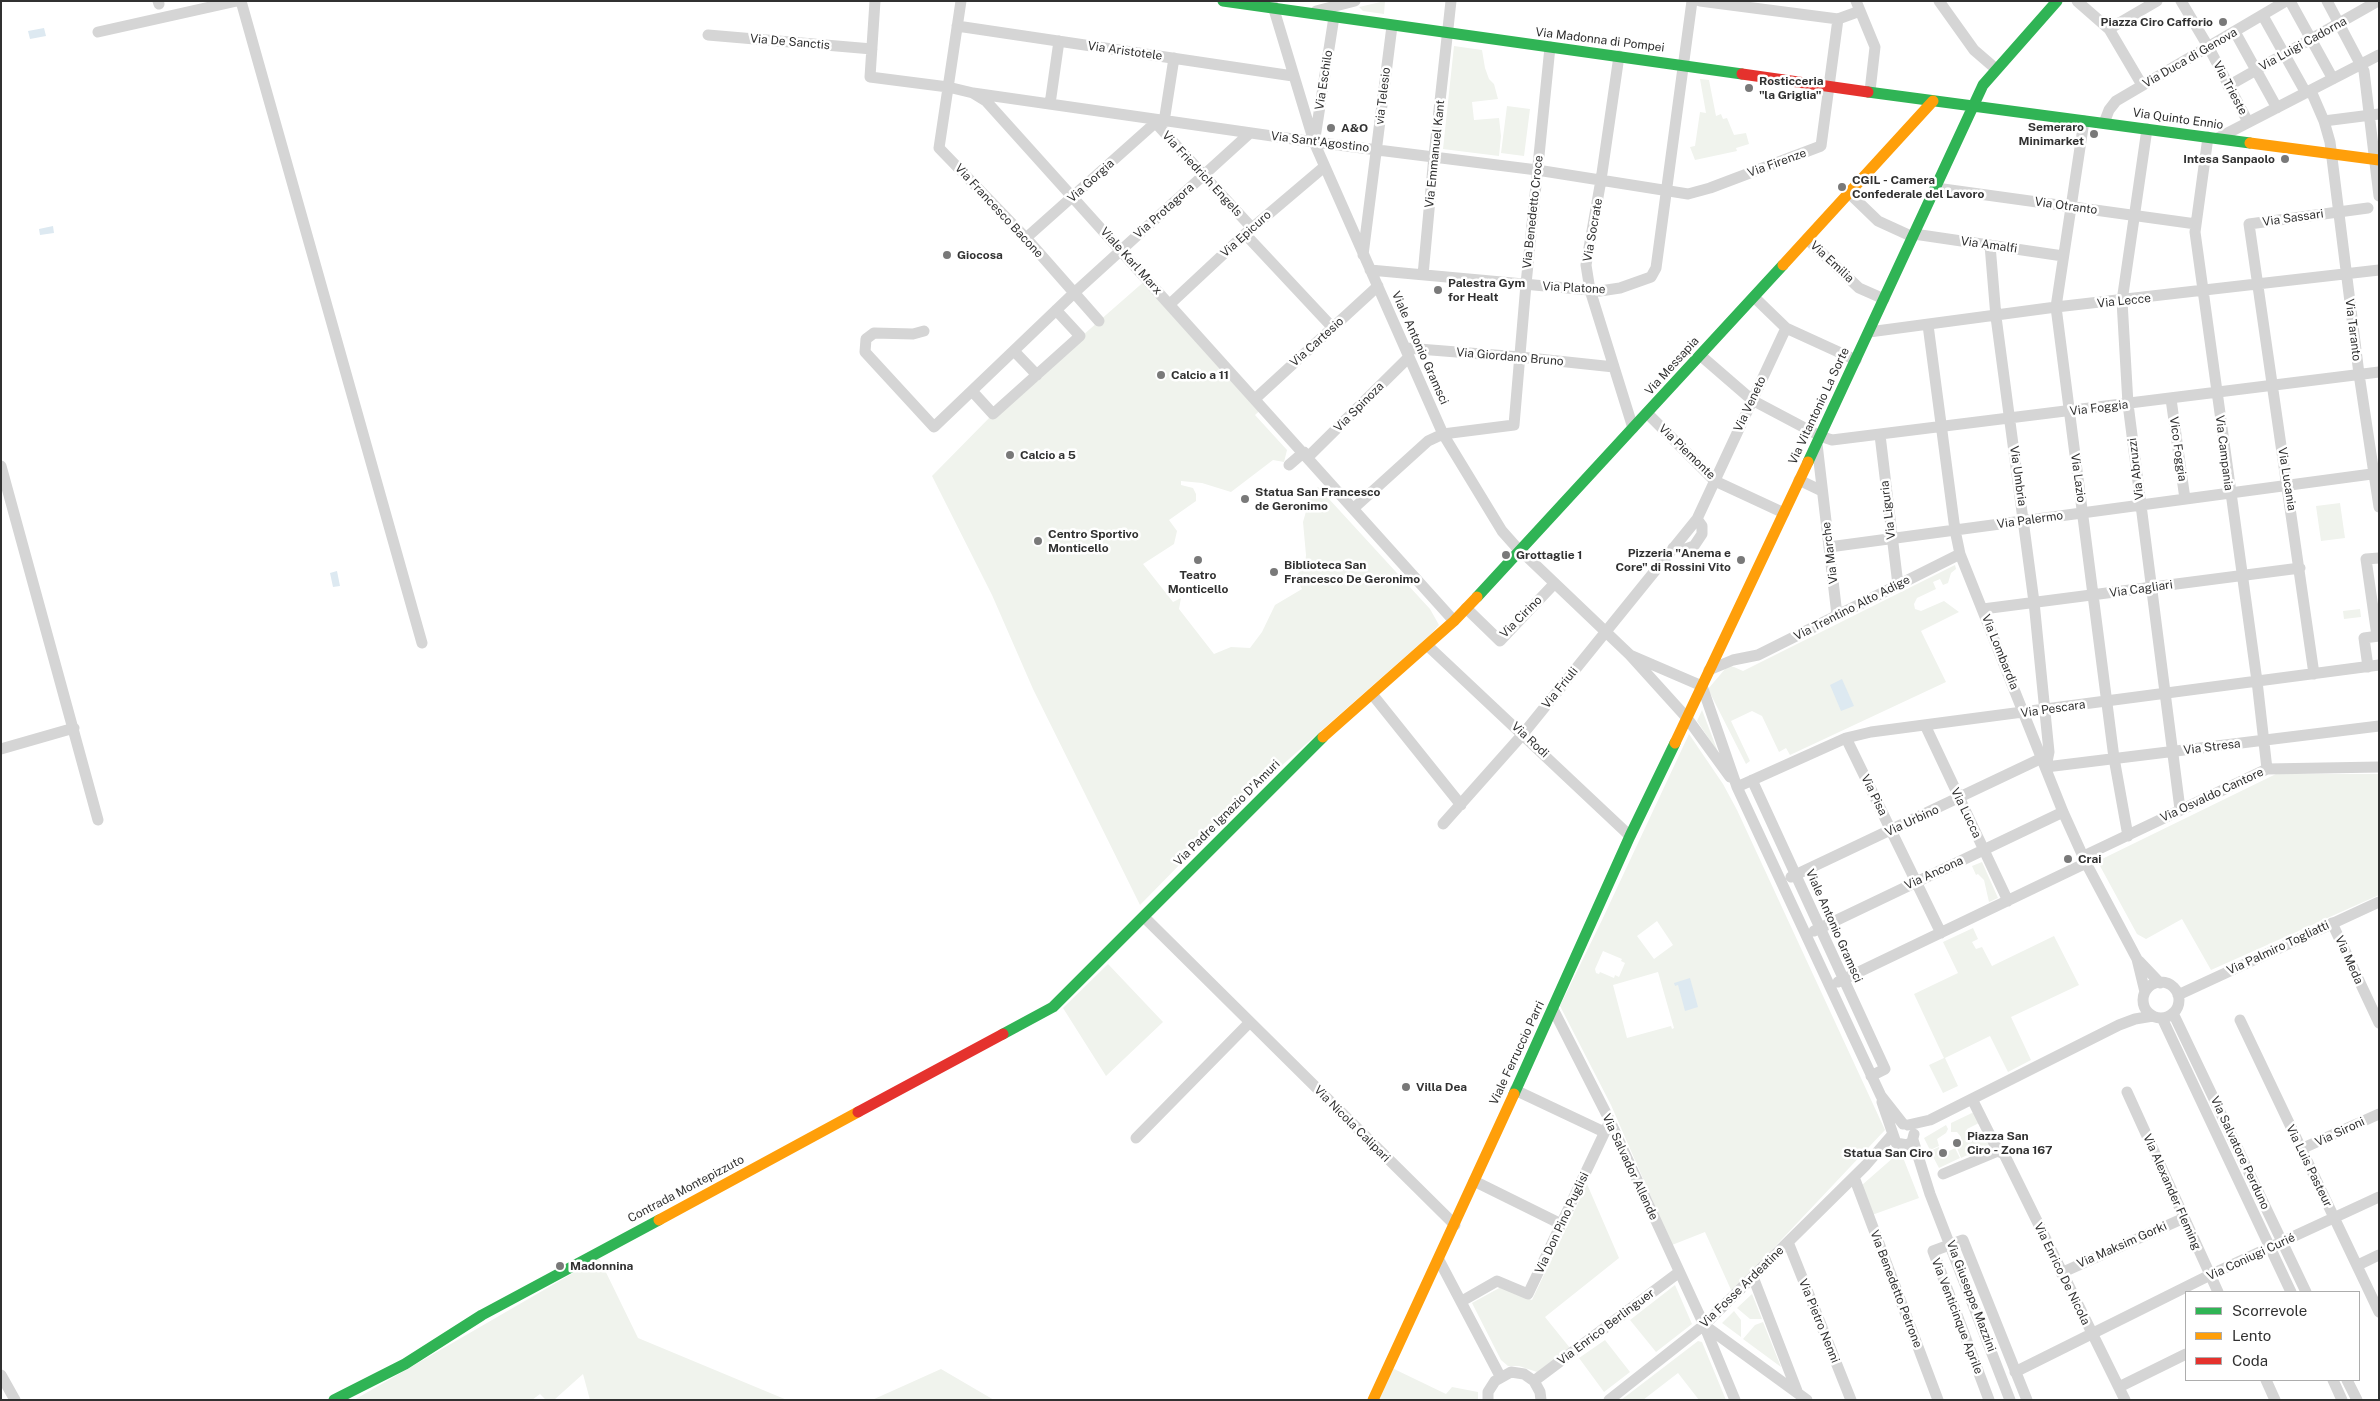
<!DOCTYPE html>
<meta charset="utf-8">
<style>
body{margin:0}
#map{position:relative;width:2380px;height:1401px;overflow:hidden;background:#fff;font-family:"Public Sans",sans-serif}
canvas{display:block}
.frame{position:absolute;inset:0;border:2px solid #313131;pointer-events:none}
.legend{position:absolute;left:2185px;top:1291px;width:175px;height:90px;box-sizing:border-box;background:#fff;border:1px solid #adadad;margin:0;padding:6px 9px;list-style:none;font-size:15px;color:#313131}
.legend li{display:flex;align-items:center;gap:10px;height:25px}
.legend b{width:25px;border:1px solid #adadad}
</style>
<div id="map">
<canvas width="2380" height="1401"></canvas>
<div class="frame"></div>
<ul class="legend">
<li><b style="height:6px;background:#30b455"></b>Scorrevole</li>
<li><b style="height:6px;background:#ff9f0a"></b>Lento</li>
<li><b style="height:6px;background:#e5322d"></b>Coda</li>
</ul>
</div>
<script>
const ctx = document.querySelector('canvas').getContext('2d');
ctx.lineJoin = 'round';
function paint(path, color) { ctx.fillStyle = color; ctx.fill(path, 'evenodd'); }
const shape = rows => new Path2D(rows.map(r => 'M' + r).join(''));
function trace(path, color, width, dash) { ctx.strokeStyle = color; ctx.lineWidth = width; ctx.lineCap = dash ? 'butt' : 'round'; ctx.setLineDash(dash || []); ctx.stroke(path); }
function drawText(font, color, halo, rows, align = 'center') {
  ctx.font = font + ' "Public Sans",sans-serif'; ctx.lineWidth = 5; ctx.setLineDash([]); ctx.textBaseline = 'middle'; ctx.strokeStyle = halo; ctx.fillStyle = color; for (const [text, x, y, turn = 0] of rows) {
    ctx.save(); ctx.translate(x, y); ctx.rotate((+turn || 0) * Math.PI / 180); ctx.textAlign = isNaN(turn) ? turn : align; if (halo) ctx.strokeText(text, 0, 0); ctx.fillText(text, 0, 0); ctx.restore();
  }
}
const green = shape([
 [1385,1,1384,14,1363,11,1359,7],
 [1454,46,1482,50,1485,68,1489,79,1494,84,1498,99,1472,102,1474,120,1499,118,1501,136,1499,156,1443,149],
 [1700,79,1709,80,1716,116,1721,114,1723,119,1727,118,1734,135,1746,133,1749,144,1736,148,1737,151,1695,160,1690,147,1695,146,1700,112,1706,113],
 [1507,106,1530,109,1524,156,1501,153],
 [1147,279,1264,407,1255,415,1287,450,1284,462,1273,460,1231,492,1202,483,1181,481,1181,485,1193,488,1196,494,1196,501,1169,520,1177,531,1174,544,1143,564,1173,602,1181,598,1179,609,1214,654,1231,647,1250,648,1262,632,1275,605,1302,589,1295,577,1305,565,1306,555,1303,522,1311,494,1318,487,1430,609,1439,625,1432,633,1246,797,1140,905,1033,689,992,595,932,476,993,414],
 [2340,503,2345,538,2321,541,2316,506],
 [1955,565,1956,569,1951,573,1948,583,1943,585,1940,579,1933,582,1936,589,1917,598,1914,604,1915,609,1921,611,1944,601,1959,612,1921,631,1946,682,1790,755,1786,748,1779,752,1762,716,1752,711,1731,721,1750,761,1746,764,1708,689,1725,669,1729,666,1734,667,1743,671],
 [2360,609,2361,617,2344,619,2343,611],
 [1702,710,1718,752,1697,721],
 [1689,734,1723,784,1737,810,1885,1130,1732,1292,1705,1232,1672,1245,1611,1105,1560,1006,1602,920],
 [1657,921,1673,945,1654,959,1637,936],
 [1603,951,1622,959,1621,961,1625,963,1619,977,1615,975,1614,978,1600,972,1599,974,1596,973,1595,969],
 [1658,972,1674,1028,1672,1029,1671,1026,1627,1038,1613,985],
 [2276,774,2379,774,2379,895,2211,970,2182,919,2146,939,2137,934,2100,866,2102,859],
 [1982,862,1998,898,1989,902,1984,880,1978,874,1976,875,1972,866],
 [1973,928,1978,939,1972,942,1976,949,1982,947,1992,966,2054,936,2079,985,2011,1017,2031,1060,2008,1072,1990,1036,1945,1058,1958,1086,1943,1093,1929,1065,1944,1058,1914,994,1958,973,1943,942],
 [1108,964,1163,1022,1106,1076,1063,1008],
 [1974,1112,1979,1123,1967,1129,1971,1141,1986,1136,1990,1145,1961,1158,1957,1148,1961,1143,1961,1137,1957,1132,1951,1132,1951,1123],
 [1946,1125,1948,1129,1946,1133,1937,1139,1939,1146,1930,1150,1924,1138],
 [1939,1147,1939,1155,1946,1158,1949,1151,1955,1148,1960,1158,1939,1168,1930,1151],
 [1900,1156,1904,1160,1919,1198,1872,1215,1862,1185,1894,1157],
 [1587,1184,1619,1258,1545,1317,1570,1348,1537,1372,1519,1366,1508,1366,1501,1360,1472,1303,1501,1287,1532,1300],
 [599,1258,638,1338,787,1400,590,1400,583,1374,554,1400,546,1400,540,1394,532,1400,354,1400],
 [1675,1285,1692,1324,1656,1352,1630,1320],
 [1752,1294,1762,1319,1750,1319,1737,1308],
 [1734,1311,1741,1320,1741,1337,1722,1323],
 [1763,1322,1781,1367,1743,1339,1755,1325],
 [1605,1340,1630,1372,1604,1392,1579,1358],
 [1698,1341,1702,1342,1726,1400,1699,1400,1678,1373,1643,1400,1621,1400],
 [1392,1368,1446,1394,1452,1387,1478,1392,1478,1400,1379,1400],
 [941,1369,994,1400,872,1400]
]);
const water = shape([
 [44,28,46,36,30,39,28,31],
 [53,226,54,233,40,235,39,229],
 [337,571,340,586,333,587,330,573],
 [1842,679,1854,706,1841,711,1830,685],
 [1690,978,1698,1007,1685,1011,1678,985,1675,986,1674,983]
]);
const street = shape([
 [158,1,159,4],
 [241,1,422,643],
 [875,1,870,77,948,87,973,93,986,101,1454,621],
 [961,1,939,148,1026,238,1099,321],
 [1856,1,1875,47,1870,91],
 [1939,1,1974,50,1996,69],
 [2077,1,2109,29,2142,85],
 [2181,1,2209,48,2248,122],
 [2290,1,2333,79],
 [2327,1,2364,71,2379,196],
 [1272,3,1314,142,1443,434,1502,531,1518,549],
 [1316,11,1355,1],
 [2263,16,2306,93],
 [1838,19,1860,11],
 [957,26,1293,76],
 [2109,29,2157,1],
 [98,32,237,1],
 [2235,32,2277,108],
 [708,35,872,49],
 [1619,56,1601,180,1586,265,1590,290,1633,428],
 [2228,86,2378,1],
 [2311,91,2324,121,2330,142,2359,374,2379,507],
 [973,93,1314,142,1537,170,1688,194,1710,188,1821,146,1838,19,1700,1],
 [1050,104,1059,41],
 [1153,120,1252,228],
 [2084,121,2056,307,2114,758,2128,836],
 [2324,121,2379,114],
 [1164,122,1174,58],
 [2104,123,2109,110,2116,101,2286,1],
 [2147,129,2122,301,2128,404,2180,809],
 [2208,137,2195,232,2257,681,2267,769],
 [1315,138,1334,17],
 [2218,138,2379,55],
 [1936,188,2196,224],
 [1849,193,1878,221,1913,237],
 [1245,234,1333,328],
 [1914,234,2063,256],
 [1026,238,1155,123],
 [1807,239,1859,288,1884,299],
 [1990,245,1996,317,2034,602,2049,752,2046,767,2379,726],
 [1363,255,1392,26],
 [1370,270,1600,291,1620,288,1651,277,1656,268,1692,1],
 [1423,275,1434,156,1451,1],
 [1754,297,1786,328,1856,360],
 [1170,304,1245,234,1324,167],
 [1928,325,1955,530,1960,554,2063,812,2086,863,2137,959,2145,992],
 [924,331,913,334,874,333,866,339,865,352,934,427,1074,293,1250,133],
 [1869,332,2056,307,2379,270],
 [1406,348,1520,357,1614,367],
 [1014,351,1037,375],
 [1700,355,1752,400,1820,436,1832,440,2379,372],
 [972,391,993,414,1080,336,1056,310],
 [1256,398,1378,286],
 [2171,399,2185,499],
 [1647,413,1715,481,1784,513],
 [1880,435,1898,585],
 [1817,444,1837,615],
 [1308,457,1409,357],
 [1289,465,1304,452],
 [1,466,98,820],
 [1799,480,1822,491],
 [1354,508,1428,441,1443,434,1514,425,1526,284,1550,47],
 [1829,547,2379,473],
 [1673,548,1686,549,1694,546,1702,534,1702,526,1697,519],
 [1521,551,1630,655,1687,718,1730,777],
 [1466,608,1500,641,1554,584],
 [1983,609,2300,568],
 [2377,636,2366,559,2379,558],
 [1428,646,1630,836],
 [1630,655,1702,686,1737,787,1881,1096,1903,1124],
 [2368,667,2364,638,2379,636],
 [1709,670,1733,660,1758,655,1960,554],
 [2314,674,2249,224,2368,208],
 [1372,694,1461,805],
 [1925,725,2008,901],
 [1846,738,1941,933],
 [1,749,74,728],
 [1752,780,1885,1069,1871,1076],
 [1737,787,1846,738,1871,732,2379,665],
 [1443,824,1523,734,1697,519,1786,328],
 [2084,856,2267,769,2379,767],
 [1791,877,2042,758],
 [1144,917,1455,1225],
 [2332,923,2379,1023],
 [1814,931,2063,812],
 [2139,961,2160,983],
 [1838,982,2086,863],
 '2143 1000a18 18 0 1 1 36 0a18 18 0 1 1-36 0Z',
 [2178,995,2379,902],
 [1553,1009,1610,1121,1704,1325,1735,1400],
 [2173,1013,2306,1292],
 [2162,1018,2291,1292],
 [2240,1020,2379,1312],
 [1515,1090,1604,1132],
 [2127,1092,2218,1292],
 [1972,1099,1998,1151,2004,1154,2125,1400],
 [1882,1102,1896,1143,1907,1145,1912,1142,1914,1134],
 [1908,1125,1930,1120,2119,1025,2135,1019,2153,1016],
 [1136,1138,1250,1022],
 [1913,1140,1930,1194,2010,1400],
 [2301,1149,2379,1114],
 [1943,1174,1998,1151],
 [1854,1177,1938,1400],
 [1474,1181,1561,1224],
 [1788,1242,1851,1400],
 [1439,1260,1500,1376],
 [2358,1265,2379,1255],
 [2061,1273,2184,1218],
 [1753,1277,1797,1391],
 [1462,1301,1497,1281,1528,1294,1610,1121],
 [1704,1325,1807,1400],
 [2015,1372,2210,1275,2379,1197],
 [1,1375,15,1400],
 [2266,1380,2275,1400],
 [2333,1380,2342,1400],
 [2347,1380,2357,1400],
 [1534,1381,1678,1273],
 [2119,1387,2186,1354],
 [1488,1400,1488,1392,1495,1381,1511,1372,1524,1374,1534,1381,1540,1392,1541,1400],
 [1609,1400,1704,1325,1866,1165,1892,1135],
 [1989,1400,1933,1251,1963,1240,2027,1400]
]);
const fast = shape([
 [1223,1,1742,74],
 [1868,92,2250,143],
 [1808,462,1983,85,2057,1],
 [1477,597,1783,265],
 [1003,1034,1053,1007,1323,737],
 [1514,1094,1630,836,1675,743],
 [334,1400,405,1364,482,1315,659,1220]
]);
const slow = shape([
 [2250,143,2379,160],
 [1783,265,1933,101],
 [1323,737,1454,621,1477,597],
 [1675,743,1808,462],
 [659,1220,858,1112],
 [1373,1400,1514,1094]
]);
const jam = shape([
 [1742,74,1868,92],
 [858,1112,1003,1034]
]);
const markers = [
 [2223,22,5,"#797979"],
 [1749,88,5,"#797979"],
 [1331,128,5,"#797979"],
 [2094,134,5,"#797979"],
 [2285,159,5,"#797979"],
 [1842,187,5,"#797979"],
 [947,255,5,"#797979"],
 [1438,290,5,"#797979"],
 [1161,375,5,"#797979"],
 [1010,455,5,"#797979"],
 [1245,499,5,"#797979"],
 [1038,541,5,"#797979"],
 [1506,555,5,"#797979"],
 [1198,560,5,"#797979"],
 [1741,560,5,"#797979"],
 [1274,572,5,"#797979"],
 [2068,859,5,"#797979"],
 [1406,1087,5,"#797979"],
 [1957,1143,5,"#797979"],
 [1943,1153,5,"#797979"],
 [560,1266,5,"#797979"]
];
const poiNames = [
 ["Piazza Ciro Cafforio",2213,22,"right"],
 ["Rosticceria",1759,81],
 ["\"la Griglia\"",1759,95],
 ["Semeraro",2084,127,"right"],
 ["Minimarket",2084,141,"right"],
 ["A&O",1341,128],
 ["Intesa Sanpaolo",2275,159,"right"],
 ["CGIL - Camera",1852,180],
 ["Confederale del Lavoro",1852,194],
 ["Giocosa",957,255],
 ["Palestra Gym",1448,283],
 ["for Healt",1448,297],
 ["Calcio a 11",1171,375],
 ["Calcio a 5",1020,455],
 ["Statua San Francesco",1255,492],
 ["de Geronimo",1255,506],
 ["Centro Sportivo",1048,534],
 ["Monticello",1048,548],
 ["Pizzeria \"Anema e",1731,553,"right"],
 ["Core\" di Rossini Vito",1731,567,"right"],
 ["Grottaglie 1",1516,555],
 ["Biblioteca San",1284,565],
 ["Francesco De Geronimo",1284,579],
 ["Teatro",1198,575,"center"],
 ["Monticello",1198,589,"center"],
 ["Crai",2078,859],
 ["Villa Dea",1416,1087],
 ["Piazza San",1967,1136],
 ["Ciro - Zona 167",1967,1150],
 ["Statua San Ciro",1933,1153,"right"],
 ["Madonnina",570,1266]
];
const streetNames = [
 ["Via Madonna di Pompei",1600,40,7],
 ["Via De Sanctis",790,42,5],
 ["Via Luigi Cadorna",2303,44,-29],
 ["Via Aristotele",1125,51,8],
 ["Via Duca di Genova",2190,58,-30],
 ["Via Eschilo",1324,80,-81],
 ["Via Trieste",2230,88,62],
 ["via Telesio",1383,96,-83],
 ["Via Quinto Ennio",2178,119,8],
 ["Via Sant'Agostino",1320,142,7],
 ["Via Emmanuel Kant",1435,154,-84],
 ["Via Firenze",1777,163,-20],
 ["Via Friedrich Engels",1202,174,47],
 ["Via Gorgia",1091,181,-42],
 ["Via Otranto",2066,206,8],
 ["Via Francesco Bacone",999,211,47],
 ["Via Protagora",1164,211,-42],
 ["Via Benedetto Croce",1533,212,-84],
 ["Via Sassari",2293,218,-8],
 ["Via Socrate",1593,230,-80],
 ["Via Epicuro",1246,234,-42],
 ["Via Amalfi",1989,245,8],
 ["Viale Karl Marx",1131,261,48],
 ["Via Emilia",1832,262,43],
 ["Via Platone",1574,288,3],
 ["Via Lecce",2124,301,-6],
 ["Via Taranto",2353,330,83],
 ["Via Cartesio",1317,342,-42],
 ["Viale Antonio Gramsci",1420,348,66],
 ["Via Giordano Bruno",1510,357,5],
 ["Via Messapia",1672,366,-48],
 ["Via Veneto",1750,404,-65],
 ["Via Vitantonio La Sorte",1819,406,-65],
 ["Via Spinoza",1359,407,-45],
 ["Via Foggia",2099,408,-7],
 ["Vico Foggia",2178,449,82],
 ["Via Piemonte",1687,452,44],
 ["Via Campania",2224,453,83],
 ["Via Abruzzi",2136,469,-97],
 ["Via Umbria",2018,476,82],
 ["Via Lazio",2078,478,82],
 ["Via Lucania",2287,479,81],
 ["Via Liguria",1888,510,-97],
 ["Via Palermo",2030,520,-8],
 ["Via Marche",1830,553,-97],
 ["Via Cagliari",2141,589,-8],
 ["Via Trentino Alto Adige",1852,608,-27],
 ["Via Cirino",1521,617,-45],
 ["Via Lombardia",2000,652,68],
 ["Via Friuli",1560,688,-51],
 ["Via Pescara",2053,709,-8],
 ["Via Rodi",1530,740,43],
 ["Via Stresa",2212,747,-7],
 ["Via Pisa",1874,795,64],
 ["Via Osvaldo Cantore",2212,795,-25],
 ["Via Padre Ignazio D'Amuri",1227,813,-45],
 ["Via Lucca",1966,813,64],
 ["Via Urbino",1912,821,-25],
 ["Via Ancona",1934,873,-25],
 ["Viale Antonio Gramsci",1834,926,66],
 ["Via Palmiro Togliatti",2278,948,-25],
 ["Via Meda",2349,960,66],
 ["Viale Ferruccio Parri",1517,1053,-65],
 ["Via Nicola Calipari",1352,1124,45],
 ["Via Sironi",2340,1132,-25],
 ["Via Salvatore Perduno",2240,1153,65],
 ["Via Luis Pasteur",2309,1166,64],
 ["Via Salvador Allende",1630,1167,65],
 ["Contrada Montepizzuto",686,1189,-28],
 ["Via Alexander Fleming",2172,1192,66],
 ["Via Don Pino Puglisi",1562,1223,-65],
 ["Via Maksim Gorki",2122,1245,-24],
 ["Via Coniugi Curié",2251,1257,-25],
 ["Via Enrico De Nicola",2062,1274,64],
 ["Via Fosse Ardeatine",1742,1287,-44],
 ["Via Benedetto Petrone",1896,1289,69],
 ["Via Giuseppe Mazzini",1971,1296,69],
 ["Via Venticinque Aprile",1957,1316,69],
 ["Via Pietro Nenni",1819,1321,68],
 ["Via Enrico Berlinguer",1606,1327,-37]
];
paint(green, '#f0f3ed');
paint(water, '#dde9f1');
trace(street, '#d5d5d5', 11);
trace(fast, '#30b455', 11);
trace(slow, '#ff9f0a', 11);
trace(jam, '#e5322d', 11);
for (const [x, y, r, color] of markers) { const dot = new Path2D(); dot.arc(x, y, r, 0, 2 * Math.PI); ctx.fillStyle = color; ctx.fill(dot); trace(dot, '#fff', 2); }
drawText('bold 12px', '#313131', '#fff', poiNames, 'left');
drawText('12px', '#313131', '#fff', streetNames);
</script>
